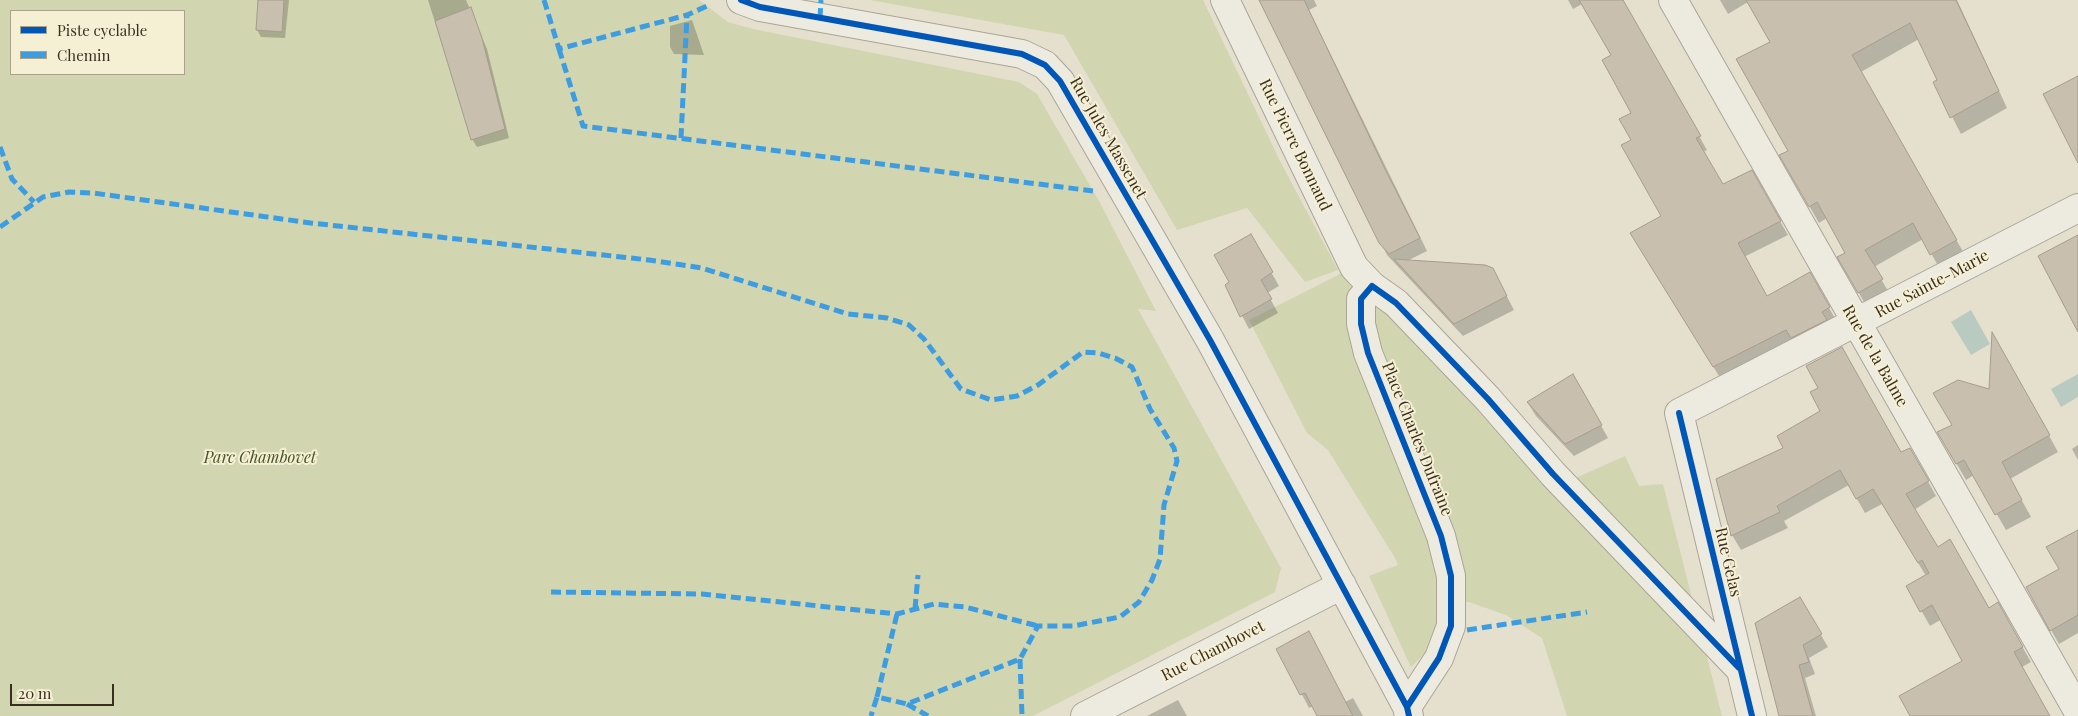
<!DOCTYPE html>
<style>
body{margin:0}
#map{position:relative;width:2078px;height:716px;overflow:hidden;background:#e5e0ce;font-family:"Playfair Display",serif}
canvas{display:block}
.legend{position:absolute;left:10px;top:10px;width:175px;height:65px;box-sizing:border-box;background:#f5efd4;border:1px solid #aaa28c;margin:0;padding:6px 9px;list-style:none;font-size:15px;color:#392e1f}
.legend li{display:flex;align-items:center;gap:10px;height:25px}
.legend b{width:25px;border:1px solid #aaa28c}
.scale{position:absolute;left:10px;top:684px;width:104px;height:22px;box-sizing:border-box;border:2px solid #392e1f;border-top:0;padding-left:6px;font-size:15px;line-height:18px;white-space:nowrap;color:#392e1f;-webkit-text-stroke:4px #f5efd4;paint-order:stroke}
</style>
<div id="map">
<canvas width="2078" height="716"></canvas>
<ul class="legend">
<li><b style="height:6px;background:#0057b8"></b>Piste cyclable</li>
<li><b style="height:6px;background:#3e9de0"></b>Chemin</li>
</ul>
<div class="scale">20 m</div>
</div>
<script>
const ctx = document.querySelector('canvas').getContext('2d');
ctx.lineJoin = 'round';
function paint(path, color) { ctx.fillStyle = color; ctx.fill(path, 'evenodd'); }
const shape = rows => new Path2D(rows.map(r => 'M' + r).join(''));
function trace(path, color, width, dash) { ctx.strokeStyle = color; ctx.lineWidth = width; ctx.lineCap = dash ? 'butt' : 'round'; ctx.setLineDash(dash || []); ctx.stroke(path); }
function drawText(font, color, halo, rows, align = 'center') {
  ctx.font = font + ' "Playfair Display",serif'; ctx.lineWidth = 4; ctx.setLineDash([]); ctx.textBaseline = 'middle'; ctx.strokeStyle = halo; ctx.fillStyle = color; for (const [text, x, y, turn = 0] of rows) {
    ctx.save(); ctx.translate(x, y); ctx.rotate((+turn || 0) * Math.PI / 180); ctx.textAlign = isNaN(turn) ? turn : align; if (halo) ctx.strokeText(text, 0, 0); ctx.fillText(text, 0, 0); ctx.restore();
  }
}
const green = shape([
 [0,0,699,0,728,22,753,29,1019,82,1037,94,1099,201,1156,311,1138,309,1281,568,1275,592,1033,716,0,716],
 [11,11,184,11,184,74,11,74],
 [870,0,1203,0,1280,161,1338,270,1305,282,1247,208,1177,230,1064,35],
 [1354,267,1562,484,1625,456,1639,486,1663,484,1722,716,1567,716,1542,638,1506,615,1469,602,1439,602,1435,637,1429,649,1411,667,1369,576,1398,565,1395,558,1328,450,1307,433,1249,320]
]);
const water = shape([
 [1971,310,1990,344,1971,355,1951,322],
 [2078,374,2078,397,2061,407,2051,389]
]);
const shadow = shape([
 [259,0,289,0,285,38,261,37,257,30],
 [428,0,466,0,487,49,509,138,477,147,472,139],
 [1261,0,1314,0,1317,6,1309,10,1427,251,1407,261,1500,283,1514,310,1463,336,1387,255],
 [1568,0,1622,0,1707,150,1703,152,1722,186,1751,171,1788,235,1744,257,1767,298,1810,274,1837,322,1722,381,1639,247,1662,217,1632,140,1633,113,1612,56,1582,4,1573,9],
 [1720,0,1957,0,2007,108,1961,134,1934,82,1938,81,1919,39,1861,72,1966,257,1941,271,1923,239,1874,267,1891,296,1868,309,1839,258,1847,253,1827,218,1819,223,1781,156,1789,152,1772,42,1748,2,1728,14],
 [692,20,704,55,674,54,670,47,670,26],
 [1251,236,1279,286,1267,293,1278,313,1249,329,1226,285,1231,283],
 [2002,350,2058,452,2010,479,2031,517,2006,530,1974,475,1966,480,1939,433,1953,425,1990,390],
 [1573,375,1608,438,1574,456,1536,416,1528,403],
 [2078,445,2078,460,2072,449],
 [1910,449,1936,496,1914,510,1937,549,1988,609,1998,604,2031,662,2022,667,2049,716,1911,716,1964,661,1942,619,1930,626,1908,587,1926,576,1882,504,1865,513,1849,485,1784,521,1788,528,1741,550,1732,535,1718,480,1901,454],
 [2078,534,2078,633,2059,644,2027,588,2060,569],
 [1800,599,1828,647,1809,658,1815,674,1805,678,1816,716,1780,716],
 [1278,649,1345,702,1353,698,1363,716,1318,716,1313,706,1309,708],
 [1178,700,1187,716,1147,716]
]);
const building = shape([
 [258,0,284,0,282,32,256,30,258,0],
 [1259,0,1304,0,1385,169,1420,238,1389,254,1379,243,1259,0],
 [1579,0,1623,0,1701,136,1696,138,1723,184,1752,170,1781,221,1738,243,1767,296,1810,272,1830,307,1822,312,1827,320,1791,338,1786,330,1713,367,1630,233,1661,216,1621,145,1631,140,1619,119,1631,113,1602,60,1611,55,1579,0],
 [1746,0,1956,0,1999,91,1950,118,1933,82,1937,80,1910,23,1852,55,1957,240,1930,255,1913,223,1865,250,1883,279,1858,293,1837,257,1845,253,1817,202,1809,207,1779,155,1788,151,1736,59,1770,42,1746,0],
 [471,7,482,38,505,129,471,140,435,21,471,7],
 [2078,76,2078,163,2043,94,2078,76],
 [1251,234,1273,272,1261,280,1272,299,1240,317,1225,285,1229,282,1214,255,1251,234],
 [2078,235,2078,332,2038,256,2078,235],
 [1394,259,1485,265,1493,268,1507,296,1454,324,1394,259],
 [1992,332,2050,435,2002,462,2022,500,1995,515,1964,460,1956,464,1937,432,1952,425,1933,393,1958,380,1989,389,1992,332],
 [1842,347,1901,452,1910,448,1929,481,1906,494,1938,547,1950,539,1989,608,1998,602,2023,647,2014,652,2050,716,1910,716,1899,696,1962,661,1932,605,1920,612,1906,586,1929,573,1922,560,1918,563,1873,489,1856,499,1840,470,1777,506,1780,512,1731,536,1716,479,1783,448,1777,436,1820,411,1810,392,1818,388,1806,366,1842,347],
 [1573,374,1602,425,1565,444,1527,402,1573,374],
 [2078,530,2078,615,2050,631,2026,587,2059,569,2046,547,2078,530],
 [1800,597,1822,634,1803,645,1809,662,1799,665,1813,716,1779,716,1755,623,1800,597],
 [1309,631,1353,716,1317,716,1305,693,1300,695,1276,649,1309,631]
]);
const minor = shape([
 [741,0,760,7,1022,54,1045,65,1060,81,1210,340,1407,707,1409,716],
 [1225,0,1354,267,1372,286],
 [1673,0,2078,711],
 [1407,707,1439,658,1451,626,1451,576,1441,536,1368,353,1361,324,1361,299,1372,286,1396,303,1488,399,1553,474,1739,668],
 [1085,716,1342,585],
 [1752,716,1679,413,2078,208]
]);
const quiet = shape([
 [544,0,559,49,687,15,707,6],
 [820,18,821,0],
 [559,49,583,126,1093,191],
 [681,138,687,15],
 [0,147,12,179,34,202],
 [0,227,43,197,69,192,93,193,311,223,649,260,702,268,848,314,887,318,909,325,924,339,961,389,991,400,1017,396,1038,385,1083,352,1098,353,1115,358,1132,367,1150,409,1174,448,1177,461,1164,505,1160,559,1152,580,1139,602,1120,617,1073,626,1038,626,1020,659,907,704,877,697,871,716],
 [551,592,702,594,897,614,934,604,965,607,1038,626],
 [915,609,918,575],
 [1467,630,1587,612],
 [1020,659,1022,716],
 [877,697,897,614],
 [907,704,928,716]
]);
const cycleway = shape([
 [741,0,760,7,1022,54,1045,65,1060,81,1210,340,1407,707,1409,716],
 [1679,413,1752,716],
 [1407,707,1439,658,1451,626,1451,576,1441,536,1368,353,1361,324,1361,299,1372,286,1396,303,1488,399,1553,474,1739,668]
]);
const streetNames = [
 ["Rue Jules Massenet",1108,138,60],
 ["Rue Pierre Bonnaud",1295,145,64],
 ["Rue Sainte-Marie",1932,284,-28],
 ["Rue de la Balme",1875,356,60],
 ["Place Charles Dufraine",1417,439,68],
 ["Rue Gelas",1728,562,77],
 ["Rue Chambovet",1213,651,-27]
];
const parkNames = [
 ["Parc Chambovet",260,458]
];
paint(green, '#d1d5b0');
paint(water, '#b9cac1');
paint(shadow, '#0003');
paint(building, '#c9bfaf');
trace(building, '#a59c8d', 1);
trace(minor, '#aaa597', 30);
trace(minor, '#edeae0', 28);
trace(quiet, '#3e9de0', 5, [10, 5]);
trace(cycleway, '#0057b8', 6);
drawText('16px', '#392e1f', '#f5efd4', streetNames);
drawText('italic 16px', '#455525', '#f5efd4', parkNames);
</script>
